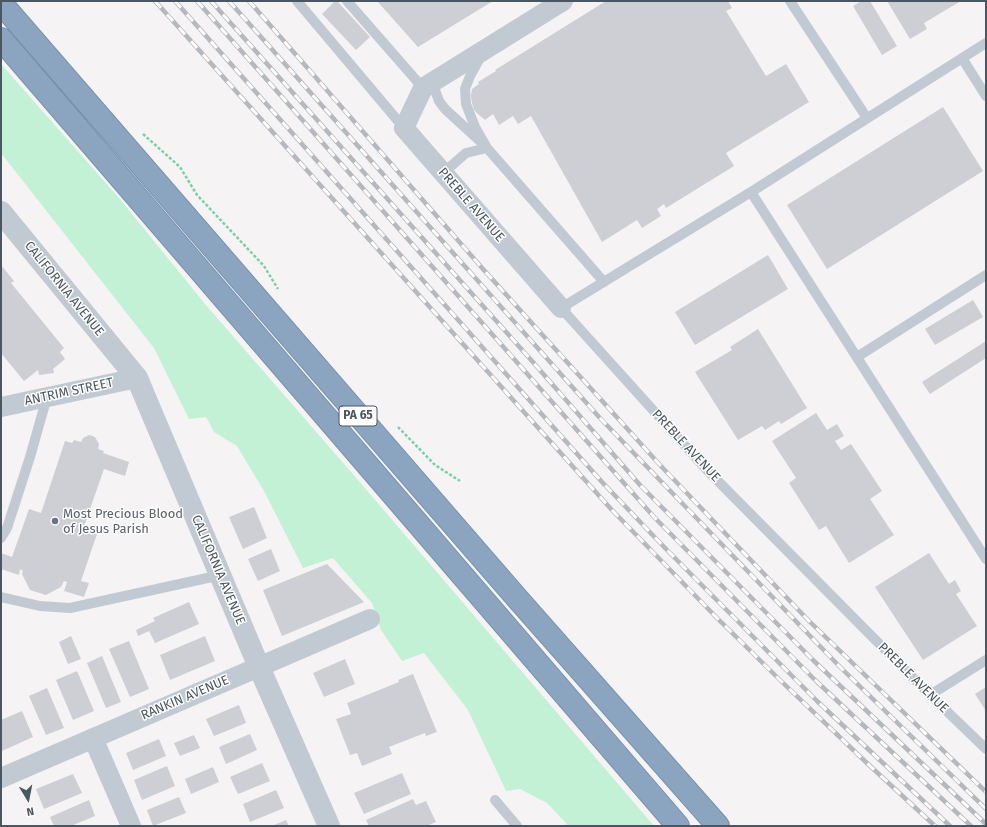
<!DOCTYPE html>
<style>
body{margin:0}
#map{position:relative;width:987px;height:827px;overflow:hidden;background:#f5f3f3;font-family:"Fira Sans",sans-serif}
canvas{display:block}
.frame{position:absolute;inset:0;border:2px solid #4a5661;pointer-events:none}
.north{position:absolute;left:8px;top:779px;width:40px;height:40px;-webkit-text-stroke:3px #fff;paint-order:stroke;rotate:170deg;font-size:11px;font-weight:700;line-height:16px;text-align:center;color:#4a5661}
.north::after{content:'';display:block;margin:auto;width:14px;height:18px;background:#4a5661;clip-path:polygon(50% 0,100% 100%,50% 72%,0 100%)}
</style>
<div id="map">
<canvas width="987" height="827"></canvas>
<div class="frame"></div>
<div class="north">N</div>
</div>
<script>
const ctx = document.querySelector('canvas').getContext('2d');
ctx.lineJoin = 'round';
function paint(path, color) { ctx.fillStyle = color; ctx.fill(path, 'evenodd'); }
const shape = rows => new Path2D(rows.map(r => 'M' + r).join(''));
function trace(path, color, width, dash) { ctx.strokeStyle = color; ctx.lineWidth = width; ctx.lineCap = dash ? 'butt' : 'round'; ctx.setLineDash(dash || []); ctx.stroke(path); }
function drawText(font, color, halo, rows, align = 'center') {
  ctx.font = font + ' "Fira Sans",sans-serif'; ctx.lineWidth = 3; ctx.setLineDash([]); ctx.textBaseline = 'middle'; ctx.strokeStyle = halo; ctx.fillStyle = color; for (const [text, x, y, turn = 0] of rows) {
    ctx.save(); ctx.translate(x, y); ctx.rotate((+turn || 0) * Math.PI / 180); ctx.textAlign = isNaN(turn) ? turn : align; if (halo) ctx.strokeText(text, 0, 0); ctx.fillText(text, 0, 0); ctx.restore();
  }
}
const green = shape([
 [1,64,119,198,205,304,358,480,654,826,567,826,566,823,547,803,520,789,506,791,468,710,424,653,402,661,381,630,372,603,333,558,303,568,264,491,237,446,214,432,206,417,189,419,154,348,1,153]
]);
const building = shape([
 [335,1,337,1,370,37,356,50,322,14],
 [377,1,493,1,418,47],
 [606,1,728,1,732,8,726,11,766,76,786,64,809,102,726,153,734,166,666,208,664,204,657,209,661,216,642,228,637,220,602,242,531,116,518,124,513,116,499,125,493,114,485,120,479,115,474,110,472,103,471,96,472,89,479,84,478,82,496,71,495,70],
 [861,1,870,1,897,46,882,55,853,6],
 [887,1,961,1,924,23,927,29,910,39],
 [943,107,983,171,827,269,787,205],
 [768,255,788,289,695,345,675,312],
 [1,265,14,281,11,283,64,348,60,352,65,359,53,369,54,373,39,375,38,370,24,381,1,353],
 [973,300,983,317,935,345,925,329],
 [758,329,807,408,781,424,779,421,765,430,762,426,738,440,695,372,732,350,730,347],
 [986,341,986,358,930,394,922,382],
 [816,413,827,430,837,424,844,436,835,441,841,450,851,444,882,491,870,499,894,535,849,563,826,526,819,530,789,483,796,478,772,441],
 [89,435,95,437,99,444,98,449,104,451,103,453,129,462,125,476,104,469,83,529,97,534,81,581,89,583,84,597,64,591,67,582,64,581,61,587,46,595,30,590,22,574,23,571,20,569,19,575,1,569,1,553,12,557,29,509,41,513,65,441,72,443,74,440,81,442,83,438],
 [254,507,267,538,243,549,229,517],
 [271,549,280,571,258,581,248,559],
 [929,553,949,584,955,580,961,591,956,594,977,626,923,660,875,587],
 [327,564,364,602,282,636,263,590],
 [189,602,199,624,155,643,149,631,138,636,136,630,155,621,153,618],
 [71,636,81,659,68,664,59,642],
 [205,636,215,661,170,680,160,655],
 [129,641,149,689,130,697,109,649],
 [102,656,121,702,106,708,87,663],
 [345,659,355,684,324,697,313,673],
 [77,671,94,711,73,720,56,680],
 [413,674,437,732,426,736,425,733,389,747,392,754,362,766,357,753,350,755,336,719,351,714,347,703,399,682,398,680],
 [986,687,986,711,975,694],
 [47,688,64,728,46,735,29,696],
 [239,705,246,723,214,736,206,719],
 [22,711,33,737,2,751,1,748,1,720],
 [250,734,257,750,226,764,219,747],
 [194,735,200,748,180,756,174,743],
 [159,739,166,756,133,770,126,753],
 [262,763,270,781,238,794,230,777],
 [167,766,175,786,142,800,134,780],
 [213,767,219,782,191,794,185,779],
 [402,773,411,794,364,814,354,793],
 [73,774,82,793,44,809,36,789],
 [276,790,284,808,250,822,243,804],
 [179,797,186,813,153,826,147,810],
 [413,799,416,805,426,801,436,822,426,826,369,826,366,820],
 [89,800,95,816,71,826,54,826,50,817],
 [286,820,289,826,272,826]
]);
const path = shape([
 [143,134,180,167,197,195,264,266,278,289],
 [398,427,435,465,460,481]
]);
const service = shape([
 [297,1,404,128],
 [347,1,423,88],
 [790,1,867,118],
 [986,43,751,192,561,308,707,470,930,695,986,749],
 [481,56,470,76,465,89,466,104,475,127,487,148],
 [962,58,986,96],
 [432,82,439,101,445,109,481,142],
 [443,173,466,153,487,148,604,282],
 [751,192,986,559],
 [857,357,986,275],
 [1,538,7,528,30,457,47,397],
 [1,597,40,606,70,608,221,575],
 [930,695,986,660],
 [495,800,517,826]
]);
const minor = shape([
 [561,308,404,128,423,88,563,1],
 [1,407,137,378],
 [93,738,131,826],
 [1,778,370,619]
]);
const tertiary = shape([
 [1,212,137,378,259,667,329,826]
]);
const motorway = shape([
 [1,3,516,597,718,826],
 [1,39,678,826]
]);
const rail = shape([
 [155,1,611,509,717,618,781,681,869,765,935,826],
 [175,1,602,482,666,549,817,701,950,826],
 [197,1,654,517,815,680,971,826],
 [211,1,532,361,640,485,813,660,986,824],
 [229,1,599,417,841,668,986,809],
 [249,1,483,269,660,465,809,621,986,792]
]);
const markers = [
 [55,521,4,"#6b7280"]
];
const shields = [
 [358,416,38]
];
const shieldNames = [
 ["PA 65",358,416]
];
const streetNames = [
 ["PREBLE AVENUE",471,205,49],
 ["CALIFORNIA AVENUE",64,289,51],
 ["ANTRIM STREET",69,392,-12],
 ["PREBLE AVENUE",686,446,47],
 ["CALIFORNIA AVENUE",218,570,67],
 ["PREBLE AVENUE",913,678,45],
 ["RANKIN AVENUE",185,698,-23]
];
const worshipNames = [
 ["Most Precious Blood",63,514],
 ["of Jesus Parish",63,529]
];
paint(green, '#c3f1d5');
paint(building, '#cdcfd5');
trace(motorway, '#7690ad', 24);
trace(path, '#7ad0a6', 2.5, [3, 2]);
trace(service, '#c1cad2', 10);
trace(minor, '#c1cad2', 20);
trace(tertiary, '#c1cad2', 22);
trace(motorway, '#8ba5c1', 22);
trace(rail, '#b5b8bd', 4.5);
trace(rail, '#fff', 3, [9]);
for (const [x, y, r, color] of markers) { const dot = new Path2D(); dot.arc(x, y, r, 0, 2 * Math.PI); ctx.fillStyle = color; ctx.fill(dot); trace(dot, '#fff', 1.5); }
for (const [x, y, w] of shields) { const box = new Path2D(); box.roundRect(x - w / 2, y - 10, w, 20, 3); ctx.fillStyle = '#fff'; ctx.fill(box); trace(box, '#4a5661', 1); }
drawText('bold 12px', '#4a5661', null, shieldNames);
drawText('13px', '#4a5661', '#fff', streetNames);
drawText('13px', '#5b616d', '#fff', worshipNames, 'left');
</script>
